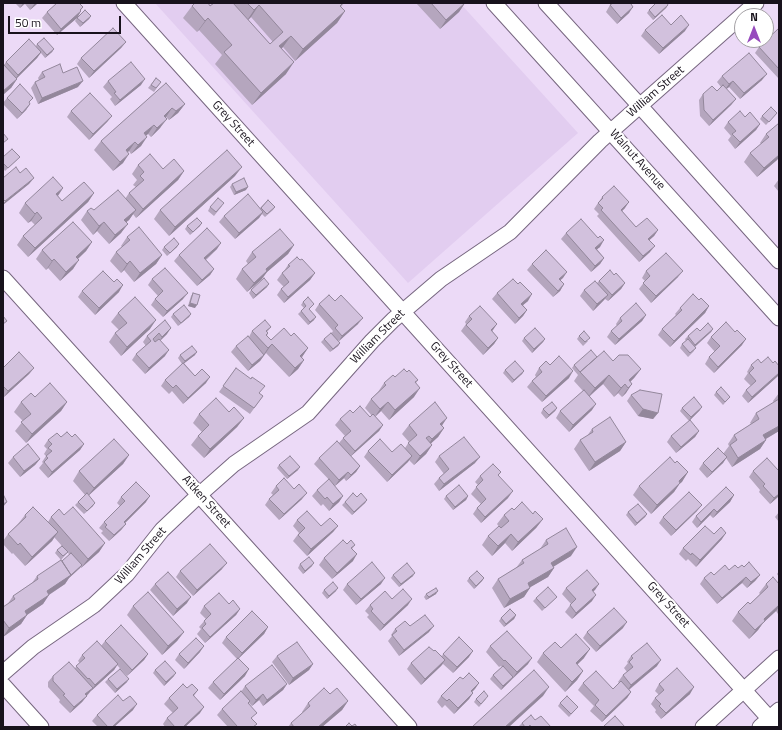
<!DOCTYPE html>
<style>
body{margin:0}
#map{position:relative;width:782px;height:730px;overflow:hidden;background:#ecdaf7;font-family:"Titillium Web",sans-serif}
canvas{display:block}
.frame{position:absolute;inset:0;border:4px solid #18121c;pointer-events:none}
.north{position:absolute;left:734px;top:8px;width:40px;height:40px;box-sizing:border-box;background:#fff;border:1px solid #a3a0a4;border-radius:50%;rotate:0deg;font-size:11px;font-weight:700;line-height:16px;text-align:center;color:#18121c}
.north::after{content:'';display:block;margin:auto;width:14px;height:18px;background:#974bbd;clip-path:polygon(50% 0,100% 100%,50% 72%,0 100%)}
.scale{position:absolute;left:8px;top:16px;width:113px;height:18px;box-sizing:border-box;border:2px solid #18121c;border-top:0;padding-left:5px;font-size:12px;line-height:14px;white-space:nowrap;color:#18121c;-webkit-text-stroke:3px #fff;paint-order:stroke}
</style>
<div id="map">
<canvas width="782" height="730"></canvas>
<div class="frame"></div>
<div class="north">N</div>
<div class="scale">50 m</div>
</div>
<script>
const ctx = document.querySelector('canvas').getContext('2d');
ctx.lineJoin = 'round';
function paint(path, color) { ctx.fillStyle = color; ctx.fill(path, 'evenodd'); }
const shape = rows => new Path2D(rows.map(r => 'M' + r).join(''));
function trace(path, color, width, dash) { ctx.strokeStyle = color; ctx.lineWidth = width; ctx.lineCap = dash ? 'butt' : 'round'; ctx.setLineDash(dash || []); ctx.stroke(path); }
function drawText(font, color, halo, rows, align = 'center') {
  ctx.font = font + ' "Titillium Web",sans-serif'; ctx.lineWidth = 4; ctx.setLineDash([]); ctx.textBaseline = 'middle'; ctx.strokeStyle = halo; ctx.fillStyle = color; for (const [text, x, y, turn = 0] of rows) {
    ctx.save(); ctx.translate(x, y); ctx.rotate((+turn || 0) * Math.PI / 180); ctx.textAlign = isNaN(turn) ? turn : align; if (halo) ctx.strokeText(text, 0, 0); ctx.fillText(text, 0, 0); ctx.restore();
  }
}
const built = shape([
 [155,3,460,3,578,133,408,283]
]);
const minor = shape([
 [124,3,777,727],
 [494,3,779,318],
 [546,3,640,106,779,261],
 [3,278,409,727],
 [3,673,33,647,94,605,127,574,162,530,199,495,234,464,308,413,372,341,393,320,441,279,510,232,600,141,756,3],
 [3,685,41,727],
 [703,727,779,658],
 [760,727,779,710]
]);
const wall = shape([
 [15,3,38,3,30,10,25,4,20,8],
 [214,3,344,3,341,7,345,11,337,23,295,61,283,47,282,48,286,74,252,105,215,64,222,55,199,30,197,32,183,18,192,6,210,6],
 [251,17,273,42,270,44,248,20],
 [416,3,465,3,459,12,440,29],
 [610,5,632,5,629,13,617,24,606,12],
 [668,5,666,8,653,20,647,13,649,10],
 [80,11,81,11,77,18,57,35,42,18,47,12],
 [91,16,89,19,80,27,75,21,77,18],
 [779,28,779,79,755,53,759,47],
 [645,30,685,31,659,54,641,36],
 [126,42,121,48,89,78,77,64,81,58],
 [37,44,54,49,52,52,45,58,41,53,37,58,17,78,17,79,11,88,4,65,6,62,36,46],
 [42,72,63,73,78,87,38,104,31,88,35,82,39,80,38,78],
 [722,76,762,80,740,99,729,87,726,89,736,99,731,105,709,126,700,116,699,100,703,94,717,91,721,87,717,82],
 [156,78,161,82,154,92,148,88],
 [108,81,141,85,115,106,110,99,112,97,103,87],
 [166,83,185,104,178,113,169,120,166,117,165,118,160,128,151,137,148,134,146,135,141,146,131,154,129,151,127,152,123,163,113,171,94,150,101,141],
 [7,98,30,104,26,110,17,119,3,104,3,103],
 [71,111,112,116,107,122,89,140,67,117],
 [777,113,766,125,760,119,762,116],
 [728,122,760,124,756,130,735,149,728,140,731,136,724,128],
 [779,123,777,160,757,177,744,162,750,153,761,144,760,143,766,134],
 [3,157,17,160,5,171,3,168],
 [138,165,184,171,178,180,136,218,133,214,129,220,126,222,121,233,109,244,97,231,93,235,81,220,87,211,94,210,125,199,129,193,136,187,133,185,137,180,132,174],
 [235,176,169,236,154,219,160,210],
 [779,179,779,192,774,186],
 [232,184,246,190,234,195,230,187],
 [63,188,58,196,62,201,94,193,88,202,28,257,17,245,23,236,35,225,31,221,28,223,19,213,25,203],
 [602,197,625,208,622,211,636,227,658,230,654,236,649,240,650,252,639,262,597,216,599,214,594,209],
 [268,200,275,207,273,210,265,217,262,214,259,218,235,239,219,222,224,216,260,208],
 [222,206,214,216,208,211,210,207],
 [187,226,200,226,190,235,185,229],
 [566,233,600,247,597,249,604,258,600,264,591,272,561,239],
 [127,237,162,255,156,264,134,282,124,270,121,273,110,261,116,252,122,247,121,246],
 [92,242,86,251,78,259,73,269,60,281,48,268,46,270,36,259,42,250],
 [294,245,288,254,267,272,261,280,247,292,236,279,242,269,248,264,246,261,252,252],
 [164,247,177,247,167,256,162,250],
 [217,249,206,260,214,269,210,275,197,286,174,261,179,255],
 [300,260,315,273,310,280,284,303,277,295,281,289,284,287,277,280,282,273,284,271,288,265],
 [532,264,567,272,560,280,564,284,560,291,553,297,527,270],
 [646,271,678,277,651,303,639,289,645,281,642,278],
 [614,275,625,283,621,289,608,301,605,299,593,311,580,296,584,290,597,283,599,281],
 [152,279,183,299,163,317,151,305,155,299,158,296,148,285],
 [267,287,253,299,249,293,251,290],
 [82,291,119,292,95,315,78,297],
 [193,293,195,308,188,306,191,296],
 [497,293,528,301,523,305,527,310,523,316,515,324,492,299],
 [699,300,709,306,705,313,670,347,658,335,662,329,676,315,675,314,680,308],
 [335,301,358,324,338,341,340,343,338,346,330,352,321,342,324,339,331,334,333,331,315,310,319,304],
 [303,302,314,304,309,309,314,320,308,325,298,314,304,308,301,305],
 [118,313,150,329,121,356,109,342,115,333,119,330,111,322],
 [173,314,191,314,189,317,178,326,171,317],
 [646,315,642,321,615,345,607,337,611,331,617,326,616,324,620,318],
 [469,316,493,330,492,331,498,338,494,344,483,355,461,331,466,324,465,322],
 [165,320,167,334,160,340,165,356,145,374,132,360,136,354,146,346,143,342,147,336],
 [271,327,267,332,268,333,267,336,271,340,291,336,308,348,302,357,304,360,298,369,289,377,266,353,260,361,248,371,231,352,236,346,249,337,252,331],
 [713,329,711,332,695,347,694,351,688,357,680,348,682,344,686,341,685,339,688,336,700,331],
 [735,332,742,345,714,373,705,364,709,357,715,352,707,343,711,337],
 [579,336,588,341,583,346,577,339],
 [524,338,545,339,543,342,532,353,522,341],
 [180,355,195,355,184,363,195,376,206,383,183,404,172,391,169,394,161,386,165,380,182,364,178,358],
 [597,357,613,361,641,369,634,378,630,382,626,393,622,397,618,393,614,397,603,384,589,397,592,410,569,432,556,418,560,411,583,391,574,381,578,375,572,368,574,365],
 [761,363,773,363,779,366,779,375,748,403,742,396,746,390,751,386,744,379,748,373,747,372,751,365],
 [550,365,569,378,542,402,527,387,532,381,536,377,535,375,539,368],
 [3,368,34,368,29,374,4,397,3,396],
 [236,368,259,393,263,396,250,414,219,392],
 [505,370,524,371,522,374,512,383,503,373],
 [407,372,418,380,416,383,414,397,389,420,381,411,375,416,383,425,379,431,351,456,360,466,356,472,346,481,344,478,335,486,314,464,319,458,339,443,345,436,335,425,340,419,353,413,370,417,372,416,365,408,371,399,378,392,384,383,395,377],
 [716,392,730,397,723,405,714,395],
 [779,393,779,431,766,439,766,440,760,449,732,467,726,458,723,463,707,478,699,469,703,463,723,454,729,446,728,444,734,435,751,424,750,423,756,413,774,403,773,401],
 [631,395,658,413,653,419,638,416,627,401],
 [35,397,67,402,61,411,26,443,15,431,23,421,14,412,21,402],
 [557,408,555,411,546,419,541,413,543,409],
 [682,408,700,410,689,421,680,411],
 [229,412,244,418,237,427,204,458,191,445,198,436,202,432,193,423,199,414],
 [409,425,442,425,444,428,438,437,430,444,432,445,426,454,414,465,409,460,387,482,364,457,368,451,392,452,405,448,409,442,402,434],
 [592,429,626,442,620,451,589,471,574,449,580,440,587,436],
 [699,431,695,437,676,453,667,442,671,436],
 [61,437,72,437,84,444,80,450,48,478,39,468,43,463,42,462,46,456,44,454,47,449,44,446,48,440],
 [129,455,123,464,89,495,93,506,84,514,75,505,85,495,73,481,79,471],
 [439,456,475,463,439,491,434,484,439,478,444,474,435,462],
 [13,457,40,459,35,465,20,477,8,463],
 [675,463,688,472,674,492,651,514,633,495,639,486],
 [279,465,298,470,287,479,277,468],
 [753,471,779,496,770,504,759,492,760,490,749,477],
 [501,472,498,476,508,498,481,523,473,514,477,508,481,504,471,494,478,485,475,482,480,476],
 [276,486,302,499,279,520,265,505,269,499,273,495,271,493],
 [317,490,343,496,339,502,329,511,323,504,321,506,312,496],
 [734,495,730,502,713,518,710,515,697,528,692,522,696,516],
 [446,496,468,496,466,500,453,510,444,499],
 [121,497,146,502,125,523,126,524,121,530,109,541,101,533,103,531,99,528,104,522,120,506,117,503],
 [357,497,367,500,365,503,352,515,342,505,345,502],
 [514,510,533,514,543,519,536,528,512,551,505,543,492,556,482,545,488,536,500,528,497,524,504,515],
 [697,511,671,536,659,523,663,517],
 [628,512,647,514,645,517,635,526,626,515],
 [779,512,779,522,775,517],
 [25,515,48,522,51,517,64,515,105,543,99,552,81,568,81,567,69,578,65,584,49,595,43,604,27,615,21,624,3,637,3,607,7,605,13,596,32,583,37,576,62,561,69,555,68,552,61,560,55,553,57,550,62,546,54,537,52,541,25,566,13,553,12,554,3,544,3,541,8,534,18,524],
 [297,520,321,526,338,526,333,532,307,556,293,541,299,533,293,526],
 [714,534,722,539,696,567,688,559,686,561,679,554,683,548],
 [546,540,571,556,553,566,554,568,548,577,530,587,524,597,504,608,492,588,498,579,516,568,522,560,540,549],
 [347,544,355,545,352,549,353,561,332,579,319,565,324,558],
 [300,564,312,566,303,574,298,568],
 [744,567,760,575,755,581,747,588,742,583,717,604,700,584,704,578],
 [222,569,193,596,176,577,180,571],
 [779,571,779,577,777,574],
 [393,575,413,576,399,587,391,578],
 [469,578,484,578,482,581,474,589,467,581],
 [155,584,187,603,173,616,150,590],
 [347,584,381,584,356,605,343,590],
 [599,584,593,591,592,601,572,619,565,612,571,604,562,594,566,588],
 [766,584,779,584,779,613,778,614,776,611,763,623,758,630,749,639,732,621,738,612,750,604,760,594,759,593],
 [324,590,336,591,327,599,322,593],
 [426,594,436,594,426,600,424,597],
 [536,598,554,600,542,611,533,601],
 [392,599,408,605,380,631,367,617,369,615,365,611,370,605],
 [229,604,240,609,236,615,205,643,197,634,201,629,199,627,206,619,200,613,204,606],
 [133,606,184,632,177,641,162,655,127,615],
 [516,615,514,619,504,627,499,621,501,618],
 [410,626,429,632,399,656,388,641,392,636,391,635,395,629],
 [268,627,264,634,239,658,245,676,220,700,208,688,213,682,237,659,222,643,226,637],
 [623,628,596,652,583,638,587,632],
 [105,641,148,654,144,660,127,676,117,665,114,670,91,691,82,702,70,713,59,702,60,700,48,687,48,682,53,676,75,668,80,663,78,661,82,655,101,646],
 [490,646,528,664,501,690,490,679,493,675,502,667,501,666,499,667,486,652],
 [561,648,584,658,577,665,583,671,577,680,565,692,537,662,543,653],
 [434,651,442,656,443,654,469,657,453,673,443,664,441,666,421,685,407,669,411,663],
 [200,652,184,669,175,660,179,654],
 [277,656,313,664,309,670,289,685,272,662],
 [631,656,657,666,629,690,631,692,627,698,602,722,590,711,594,706,578,690,583,683,613,689,619,683,618,682,623,675,627,672,624,668,628,663,627,662],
 [155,670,174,676,164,686,153,673],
 [108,679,127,682,115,693,105,682],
 [463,679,479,683,472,692,473,693,469,699,454,714,445,705,442,708,437,702,441,696],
 [287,684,283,690,263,706,259,700,252,706,249,703,249,704,254,727,228,727,217,715,222,709,241,692,245,686],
 [659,684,690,694,661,719,655,712,656,710,651,704,655,698,659,695,655,691],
 [187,688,198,690,194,696,200,713,185,727,165,727,163,724,167,718,173,713,164,704,169,698],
 [330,694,348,701,342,710,322,727,288,727,291,723,303,713,302,712,308,703],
 [476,699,486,699,479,707,474,702],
 [123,701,133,710,114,727,98,727,92,721,97,715],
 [560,703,578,707,569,717,558,706],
 [535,720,550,727,520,727,519,726,522,723]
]);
const shadedWall = shape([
 [23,3,25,3,20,8],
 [35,3,38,3,30,10],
 [465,3,459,12,440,29,446,20],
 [259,5,251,17,246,22,254,10],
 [668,5,666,8,653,20,655,17],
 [83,7,78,14,81,11,77,18,57,35,61,29],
 [633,7,629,13,617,24,621,18],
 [345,11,337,23,295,61,303,49],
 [91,16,89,19,80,27,83,23],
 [208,18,199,30,197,32,205,21],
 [689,25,685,31,659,54,663,48],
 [291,36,283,47,271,58,279,46],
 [126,42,121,48,89,78,94,71],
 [54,49,52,52,45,58,47,55],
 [41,52,37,58,14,81,18,75],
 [294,62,286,74,252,105,261,93],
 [767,74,762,80,740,99,744,93],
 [17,79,11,88,3,95,3,91],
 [145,79,141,85,115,106,120,100],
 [83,81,78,87,38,104,42,98],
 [733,81,729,87,724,91,729,84],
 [736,99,731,105,709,126,713,120],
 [30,104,26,110,17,119,22,113],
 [185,104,178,113,169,120,176,111],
 [172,108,166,117,157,125,164,116],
 [112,116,107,122,89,140,93,134],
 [167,119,160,128,151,137,157,128],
 [760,124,756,130,735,149,740,142],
 [154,125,148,134,138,142,144,133],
 [147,137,141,146,131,154,138,145],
 [135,142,129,151,119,160,126,150],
 [129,154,123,163,113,171,120,162],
 [779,155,779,158,777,160,757,177,764,168],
 [242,167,235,176,169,236,175,227],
 [184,171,178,180,136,218,143,209],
 [34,178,29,184,3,205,3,204,5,201],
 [248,187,246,190,234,195,236,192],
 [63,188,57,197,56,194],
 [94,193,88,202,28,257,35,248],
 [629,202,625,208,617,216,621,210],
 [136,210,129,220,118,229,124,220],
 [37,212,31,221,28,223,35,214],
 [263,212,259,218,235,239,239,233],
 [104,222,97,231,93,235,99,226],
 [202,223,200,226,190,235],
 [128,224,121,233,109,244,115,235],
 [658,230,654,236,644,245,648,239],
 [604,240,600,247,591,254,595,248],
 [92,242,86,251,70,266,76,257],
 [221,243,217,249,200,264,204,258],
 [179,244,177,247,167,256],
 [294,245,288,254,267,272,261,280,247,292,254,283,266,269],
 [655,246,650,252,639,262,643,256],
 [162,255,156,264,134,282,140,273],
 [604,258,600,264,591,272,595,266],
 [54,259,48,268,46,270,52,261],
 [79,260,73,269,60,281,66,272],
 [130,261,124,270,121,273,127,264],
 [214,269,210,275,197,286,202,280],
 [683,271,678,277,651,303,656,296],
 [567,272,563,278,555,285,559,279],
 [315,273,310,280,284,303,288,297],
 [625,283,621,289,608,301,612,295],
 [269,284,267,287,253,299,256,295],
 [564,284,560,291,553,297,558,291],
 [123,285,119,292,95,315,99,308],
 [188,293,183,299,163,317,167,311],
 [532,294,528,301,517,310,521,304],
 [608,295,603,301,593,311,597,304],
 [190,303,197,305,195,308,188,306],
 [709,306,705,313,670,347,674,341],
 [527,310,523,316,515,324,519,318],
 [191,314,189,317,178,326,181,323],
 [646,315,642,321,615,345,619,339],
 [316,317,314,320,308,325,310,322],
 [363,318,358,324,338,342,342,336],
 [156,320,150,329,121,356,127,347],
 [497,324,493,330,486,336,491,330],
 [171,328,167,334,158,343,162,337],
 [713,329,711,332,693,348,695,345],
 [498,338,494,344,483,355,488,348],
 [545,339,543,342,532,353,534,349],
 [746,339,742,345,714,373,718,367],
 [340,343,338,346,330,352,333,349],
 [272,344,260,361,248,371,252,365,262,357,268,348],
 [308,348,302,357,300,356],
 [169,350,165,356,145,374,149,368],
 [197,352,195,355,182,365,185,361],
 [304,360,298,369,289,377,295,368],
 [34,368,29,374,4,397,8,391],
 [641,369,634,378,626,386,629,380],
 [524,371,522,374,512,383,514,380],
 [573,371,569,378,542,402,546,396],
 [779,373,778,376,748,403,752,397],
 [609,375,603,384,588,397,595,388],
 [210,377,206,383,183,404,188,398],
 [625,384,618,393,614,397,621,388],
 [632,384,626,393,622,397,628,388],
 [420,388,414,397,389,420,395,410],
 [67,402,61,411,26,443,32,434],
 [388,402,381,411,374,418,380,409],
 [596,404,592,410,569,432,573,425],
 [702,407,700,410,689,421,691,417],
 [557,408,555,411,546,419,549,415],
 [643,409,658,413,653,419,638,416],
 [244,418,237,427,204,458,210,449],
 [447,418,441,427,440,424],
 [383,425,379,431,350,457,355,451],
 [779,426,779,431,757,444,763,435],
 [444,428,438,437,426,448,432,439],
 [699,431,695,437,676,453,681,447],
 [766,440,760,449,732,467,738,458],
 [626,442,620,451,589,471,595,462],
 [84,444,80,450,48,478,52,472],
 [432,445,426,454,414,465,420,456],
 [129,455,123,464,87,497,94,488],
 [412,456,408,462,387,482,392,475],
 [480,457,475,463,439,491,444,484],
 [727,457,723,463,707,478,712,472],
 [40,459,35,465,20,477,24,471],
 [360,466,356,472,346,481,351,475],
 [300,467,298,470,287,479,289,476],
 [348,472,344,478,335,486,339,480],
 [688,472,682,482,672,490,679,481],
 [680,483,674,492,651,514,657,505],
 [513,491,508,498,481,523,485,517],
 [307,493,302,499,279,520,284,514],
 [779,494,779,496,770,504,774,498],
 [734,495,730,502,713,518,717,512],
 [150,496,146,502,120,528,124,522],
 [343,496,339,502,329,511,333,504],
 [468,496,466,500,453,510,455,507],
 [367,500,365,503,352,515,354,512],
 [7,502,3,507,3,504],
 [95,503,93,506,84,514],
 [702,505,697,511,671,536,676,530],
 [714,509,710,515,697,528,701,522],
 [647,514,645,517,635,526,637,523],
 [543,519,536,528,512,551,518,542],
 [126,524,121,530,109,541,114,535],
 [338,526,333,532,307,556,311,549],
 [58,532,52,541,25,566,32,557],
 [726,533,722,539,696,567,700,560],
 [511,534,505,543,492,556,498,546],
 [105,543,99,552,81,568,88,559],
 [577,547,571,556,545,572,551,563],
 [357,554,353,561,332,579,337,573],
 [227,563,222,569,193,596,197,590],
 [314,563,312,566,303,574,305,571],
 [82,565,80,568,69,578,65,584,41,600,47,591],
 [554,568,548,577,522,592,528,583],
 [415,573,413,576,399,587,401,584],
 [760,575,755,581,747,588,751,582],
 [746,577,742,583,717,604,722,598],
 [385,578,381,584,356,605,361,599],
 [484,578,482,581,474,589,476,586],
 [599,584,595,590,588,596,592,590],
 [338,588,336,591,327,599,329,596],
 [530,588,524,597,504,608,510,599],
 [438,591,436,594,426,600,429,597],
 [49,595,43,604,18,621,25,611],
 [596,595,592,601,572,619,576,613],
 [191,597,187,603,173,616,177,609],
 [412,599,408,605,380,631,384,625],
 [779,605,779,607,776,611,763,623,758,630,749,639,764,619],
 [240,609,236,615,205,643,210,637],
 [27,615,21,624,3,637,9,628],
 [516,615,514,619,504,627,506,624],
 [627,622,623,628,596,652,600,646],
 [434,626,429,632,399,656,404,650],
 [268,627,264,634,238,659,242,653],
 [184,632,177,641,162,655,168,646],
 [204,646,200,652,184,669,188,663],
 [590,649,584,658,569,672,576,663],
 [473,651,469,657,453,673,457,667],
 [148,654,144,660,127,676,132,670],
 [532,658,528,664,512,679,517,672],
 [445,660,441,666,421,685,425,679],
 [661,660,657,666,627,691,631,685],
 [118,664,114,670,91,691,95,685],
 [313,664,309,670,289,685,293,678],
 [249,669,245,676,220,700,224,694],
 [583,671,577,680,565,692,572,682],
 [176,673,174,676,164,686,166,682],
 [513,677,511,680,501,690,503,686],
 [129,679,127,682,115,693,117,689],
 [479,683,475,689,467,697,471,691],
 [287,684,283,690,263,706,267,700],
 [549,687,543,696,509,727,505,727],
 [694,687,690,694,661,719,666,713],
 [93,688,88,694,81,701,85,694],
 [631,692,627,698,602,722,606,716],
 [473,693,469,699,454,714,458,708],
 [263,694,259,700,252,706,256,700],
 [87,696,82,702,70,713,74,707],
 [348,701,342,710,322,727,318,727],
 [137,704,133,710,114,727,112,727],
 [204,707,200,713,185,727,183,727]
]);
const building = shape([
 [57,3,79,3,83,7,80,10,81,11,61,29,47,12,57,3],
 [195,3,208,3,210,6,214,3,233,3,270,44,283,32,259,5,254,10,247,3,343,3,340,6,345,11,303,49,291,36,279,46,294,62,261,93,224,52,232,45,208,18,205,21,192,6,195,3],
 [431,3,465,3,446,20,431,3],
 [613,3,632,3,631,4,633,7,621,18,610,5,613,3],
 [656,3,667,3,668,5,655,17,649,10,656,3],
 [85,10,91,16,83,23,77,18,85,10],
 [662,15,671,25,681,15,689,25,663,48,645,30,662,15],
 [113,28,126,42,94,71,81,58,113,28],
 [779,28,779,69,759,47,779,28],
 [44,38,54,49,47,55,37,44,44,38],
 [29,39,41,52,18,75,6,62,29,39],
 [749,53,767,74,744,93,733,81,729,84,722,76,749,53],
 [131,62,145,79,120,100,114,93,116,92,108,81,131,62],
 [60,64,63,73,77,67,83,81,42,98,35,82,45,77,42,72,60,64],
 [4,65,17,79,3,91,3,66,4,65],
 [156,78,161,82,156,88,151,85,156,78],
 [166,83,185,104,176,111,172,108,164,116,167,119,157,128,154,125,144,133,147,137,138,145,135,142,126,150,129,154,120,162,101,141,166,83],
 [20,84,33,98,29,102,30,104,22,113,7,98,20,84],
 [723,85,736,99,713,120,704,110,703,94,712,86,717,91,723,85],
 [90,93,112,116,93,134,71,111,90,93],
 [771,107,777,113,769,122,762,116,771,107],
 [740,111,745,117,750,112,760,124,740,142,732,134,736,131,728,122,740,111],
 [779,123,779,145,778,145,779,146,779,155,764,168,750,153,769,137,766,134,779,123],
 [3,133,8,139,3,143,3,133],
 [12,149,20,157,8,168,3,163,3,157,12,149],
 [227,150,242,167,175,227,160,210,227,150],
 [150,154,163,169,174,159,184,171,143,209,129,193,144,180,140,176,144,172,138,165,150,154],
 [16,167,20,173,26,168,34,178,5,201,3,199,3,178,16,167],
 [53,177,63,188,56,194,62,201,84,182,94,193,35,248,23,236,42,218,37,212,35,214,25,203,53,177],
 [244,178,248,187,236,192,232,184,244,178],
 [614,186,629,202,621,210,636,227,647,218,658,230,648,239,655,246,643,256,601,210,603,208,598,203,603,198,602,197,614,186],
 [118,190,136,210,124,220,128,224,115,235,104,222,99,226,87,211,91,208,94,210,118,190],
 [248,194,263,212,239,233,224,216,248,194],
 [218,198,224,203,216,212,210,207,218,198],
 [268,200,275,207,267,214,261,208,268,200],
 [197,218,202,223,193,232,187,226,197,218],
 [581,219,598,238,600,236,604,240,595,248,604,258,595,266,566,233,581,219],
 [73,222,92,242,76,257,79,260,66,272,54,259,52,261,42,250,73,222],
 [139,227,162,255,140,273,130,261,127,264,116,252,130,240,127,237,139,227],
 [207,228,221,243,204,258,214,269,202,280,179,255,207,228],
 [280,229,294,245,266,269,267,271,254,283,242,269,256,257,252,252,280,229],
 [174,238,179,244,170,253,164,247,174,238],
 [546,250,567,272,559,279,564,284,558,291,532,264,546,250],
 [666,253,683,271,656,296,643,283,650,276,646,271,666,253],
 [297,257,300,260,302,259,315,273,288,297,281,289,289,282,282,273,290,266,288,265,297,257],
 [165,268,188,293,167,311,155,299,163,291,152,279,165,268],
 [610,270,614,275,616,273,625,283,612,295,599,281,610,270],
 [103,271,114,282,117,279,123,285,99,308,82,291,103,271],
 [264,278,269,284,256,295,251,290,264,278],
 [513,279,518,284,520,282,532,294,521,304,527,310,519,318,497,293,513,279],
 [595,281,608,295,597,304,584,290,595,281],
 [193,293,200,295,197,305,190,303,193,293],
 [693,294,699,300,701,298,709,306,674,341,662,329,682,310,680,308,693,294],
 [329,295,335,301,341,295,363,318,342,336,335,328,338,325,319,304,329,295],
 [135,297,156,320,127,347,115,333,127,323,118,313,135,297],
 [308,297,314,304,309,309,316,317,310,322,301,311,306,306,303,302,308,297],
 [636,303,646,315,619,339,611,331,622,321,620,318,636,303],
 [184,305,191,314,181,323,173,314,184,305],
 [480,306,497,324,491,330,498,338,488,348,466,325,472,319,469,316,480,306],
 [3,316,7,321,3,324,3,316],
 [165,320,171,328,162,337,159,333,153,339,155,342,159,339,169,350,149,368,136,354,151,341,147,336,165,320],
 [265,320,271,327,266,331,268,333,266,335,271,340,284,328,291,336,294,333,308,348,300,356,304,360,295,368,272,344,268,348,252,331,265,320],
 [726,322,735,332,737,330,746,339,718,367,709,357,720,346,711,337,726,322],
 [708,323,713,329,695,345,688,336,697,328,700,331,708,323],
 [535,328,545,339,534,349,524,338,535,328],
 [584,331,590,338,585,342,579,336,584,331],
 [331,333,340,343,333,349,324,339,331,333],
 [248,336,264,355,252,365,236,346,248,336],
 [688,339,696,348,690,353,682,344,688,339],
 [192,346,197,352,185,361,180,355,192,346],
 [591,350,597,357,580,372,574,365,591,350],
 [604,351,613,361,619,355,628,355,641,369,629,380,632,384,628,388,625,384,621,388,609,375,595,388,580,372,604,351],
 [19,352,34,368,8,391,3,386,3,368,19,352],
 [559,356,573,371,546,396,532,381,542,372,539,368,546,361,550,365,559,356],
 [768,357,773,363,775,361,779,366,779,373,752,397,746,390,756,381,749,373,754,368,751,365,758,359,761,363,768,357],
 [515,361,524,371,514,380,505,370,515,361],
 [183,363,195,376,202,369,210,377,188,398,176,385,173,388,165,380,183,363],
 [236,368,251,379,252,377,265,386,259,393,263,396,254,408,223,386,236,368],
 [404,369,407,372,409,370,418,380,415,382,420,388,395,410,388,402,380,409,371,399,386,385,384,383,393,375,395,377,404,369],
 [50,383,67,402,32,434,21,422,31,414,21,402,31,393,35,397,50,383],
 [721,387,730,397,725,402,716,392,721,387],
 [584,390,596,404,573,425,560,411,584,390],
 [640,390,662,394,658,413,643,409,631,395,640,390],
 [694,397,702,407,691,417,682,408,694,397],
 [216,398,229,412,234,407,244,418,210,449,198,436,209,425,199,414,216,398],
 [779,399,779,426,763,435,766,440,738,458,730,445,737,440,734,435,759,419,756,413,779,399],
 [435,402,447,418,440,424,444,428,432,439,429,436,426,438,432,445,420,456,408,443,417,435,409,425,435,402],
 [552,402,557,408,549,415,543,409,552,402],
 [360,406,370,417,373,414,383,425,355,451,343,438,351,431,340,419,350,410,353,413,360,406],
 [610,417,626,442,595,462,580,440,593,432,592,429,610,417],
 [690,420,699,431,681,447,671,436,690,420],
 [67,432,72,437,75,434,84,444,52,472,44,462,48,458,46,456,52,451,48,448,52,444,48,440,57,433,61,437,67,432],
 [464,437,480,457,444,484,439,478,449,469,439,456,464,437],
 [114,439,129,455,94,488,79,471,114,439],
 [380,439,392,452,401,444,412,456,392,475,368,451,380,439],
 [337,441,360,466,351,475,348,472,339,480,319,458,337,441],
 [28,444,40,459,24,471,13,457,28,444],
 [718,448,727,457,712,472,703,463,718,448],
 [290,456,300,467,289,476,279,465,290,456],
 [670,457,675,463,677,461,688,472,679,481,680,483,657,505,639,486,670,457],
 [767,458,778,470,779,469,779,494,774,498,763,486,765,484,753,471,767,458],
 [493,464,501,472,498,475,513,491,485,517,477,508,486,499,476,487,483,480,480,476,493,464],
 [284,478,294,489,299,484,307,493,284,514,269,499,279,490,276,486,284,478],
 [329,479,343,496,333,504,327,497,325,499,317,490,329,479],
 [136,482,150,496,124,522,126,524,114,535,105,527,107,525,104,522,125,501,121,497,136,482],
 [459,485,468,496,455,507,446,496,459,485],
 [726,487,734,495,717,512,714,509,701,522,696,516,726,487],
 [689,492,702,505,676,530,663,517,689,492],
 [87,493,95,503,87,511,78,502,87,493],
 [353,493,357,497,361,493,367,500,354,512,345,502,353,493],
 [3,494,7,502,3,504,3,494],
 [522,502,533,514,535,511,543,519,518,542,511,534,498,546,488,536,499,526,501,528,509,521,504,515,512,508,514,510,522,502],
 [638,504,647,514,637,523,628,512,638,504],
 [33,507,58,532,32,557,20,543,18,545,8,534,26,517,25,515,33,507],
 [73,507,105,543,88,559,51,517,59,509,64,515,73,507],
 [307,511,321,526,330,518,338,526,311,549,298,535,305,528,297,520,307,511],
 [705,526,714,534,721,527,726,533,700,560,692,553,691,555,683,548,705,526],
 [566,528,577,547,551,563,554,568,528,583,530,588,510,599,498,579,524,563,522,560,548,544,546,540,566,528],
 [343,540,347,544,351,540,355,545,351,548,357,554,337,573,324,558,343,540],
 [210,544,227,563,197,590,180,571,210,544],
 [62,546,68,552,63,556,57,550,62,546],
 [71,553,82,565,71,575,62,561,71,553],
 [309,557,314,563,305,571,300,564,309,557],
 [61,560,71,575,47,591,49,595,25,611,27,615,9,628,3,620,3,607,15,599,13,596,38,579,37,576,61,560],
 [372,562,385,578,361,599,347,584,372,562],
 [749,562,760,575,751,582,746,577,722,598,704,578,711,572,714,575,725,565,729,570,735,565,738,568,742,565,744,567,749,562],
 [407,563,415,573,401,584,393,575,407,563],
 [587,570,599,584,592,590,596,595,576,613,570,605,576,599,566,588,587,570],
 [477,571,484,578,476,586,469,578,477,571],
 [168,572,191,597,177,609,155,584,168,572],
 [773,577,779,584,779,605,764,619,765,621,755,630,738,612,748,602,750,604,768,587,766,584,773,577],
 [333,582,338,588,329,596,324,590,333,582],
 [548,587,557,597,545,608,536,598,548,587],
 [436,588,438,591,429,597,426,594,436,588],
 [403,589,412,599,384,625,371,611,373,609,370,605,385,591,392,599,403,589],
 [148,592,184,632,168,646,133,606,148,592],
 [219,593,229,604,233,600,240,609,210,637,202,628,206,624,204,621,211,614,204,606,219,593],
 [614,608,627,622,600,646,587,632,614,608],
 [510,609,516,615,506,624,501,618,510,609],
 [252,611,268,627,242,653,226,637,252,611],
 [425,615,434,626,404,650,392,635,397,631,395,629,405,621,410,626,425,615],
 [121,625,148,654,132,670,105,641,121,625],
 [507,631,532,658,517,672,505,660,504,661,490,646,507,631],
 [576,634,590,649,576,663,583,671,572,682,543,653,555,642,561,648,576,634],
 [459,637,473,651,457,667,443,654,459,637],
 [196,638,204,646,188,663,179,654,196,638],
 [97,641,118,664,95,685,89,678,88,679,76,666,85,658,82,655,97,641],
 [297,642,313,664,293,678,277,656,297,642],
 [647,643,661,660,631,685,623,675,633,667,629,662,633,658,631,656,647,643],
 [429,647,434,651,435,650,445,660,425,679,411,663,429,647],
 [238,658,249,669,224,694,213,682,238,658],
 [165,661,176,673,166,682,155,670,165,661],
 [69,662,93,688,85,694,87,696,74,707,63,695,65,694,53,681,53,676,69,662],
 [272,665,287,684,267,700,263,694,256,700,245,686,272,665],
 [503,666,513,677,503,686,493,675,503,666],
 [677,668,694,687,666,713,659,706,661,704,655,698,664,690,659,684,677,668],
 [120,669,129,679,117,689,108,679,120,669],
 [534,670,549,687,505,727,472,727,534,670],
 [596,671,613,689,621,681,631,692,606,716,595,705,599,700,583,683,596,671],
 [469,673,479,683,471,691,473,693,458,708,449,699,447,701,441,696,460,677,463,679,469,673],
 [183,684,187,688,192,684,198,690,193,695,204,707,183,727,175,727,167,718,178,708,169,698,183,684],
 [324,688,330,694,337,688,348,701,318,727,294,727,291,723,310,706,308,703,324,688],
 [241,691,250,701,248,703,257,713,251,718,257,724,253,727,236,727,237,726,222,709,241,691],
 [484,691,488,696,481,704,476,699,484,691],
 [118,695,123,701,130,696,137,704,112,727,108,727,97,715,118,695],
 [567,696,578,707,571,714,560,703,567,696],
 [531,715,535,720,541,716,551,727,531,727,530,725,528,727,525,727,522,723,531,715],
 [615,716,625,727,605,727,604,726,615,716],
 [349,723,352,726,355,724,357,727,345,727,349,723]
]);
const streetNames = [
 ["William Street",656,92,-41],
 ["Grey Street",233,124,48],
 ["Walnut Avenue",637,160,48],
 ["William Street",378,337,-45],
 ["Grey Street",451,365,48],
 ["Aitken Street",206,502,48],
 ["William Street",141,556,-49],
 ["Grey Street",668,605,48]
];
paint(built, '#e2cdf0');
trace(minor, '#76667f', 17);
trace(minor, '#fff', 15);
paint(wall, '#b5a6be');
paint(shadedWall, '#93879b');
paint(building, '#d2c1dd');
trace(building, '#93879b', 1);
drawText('12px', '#18121c', '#fff', streetNames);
</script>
